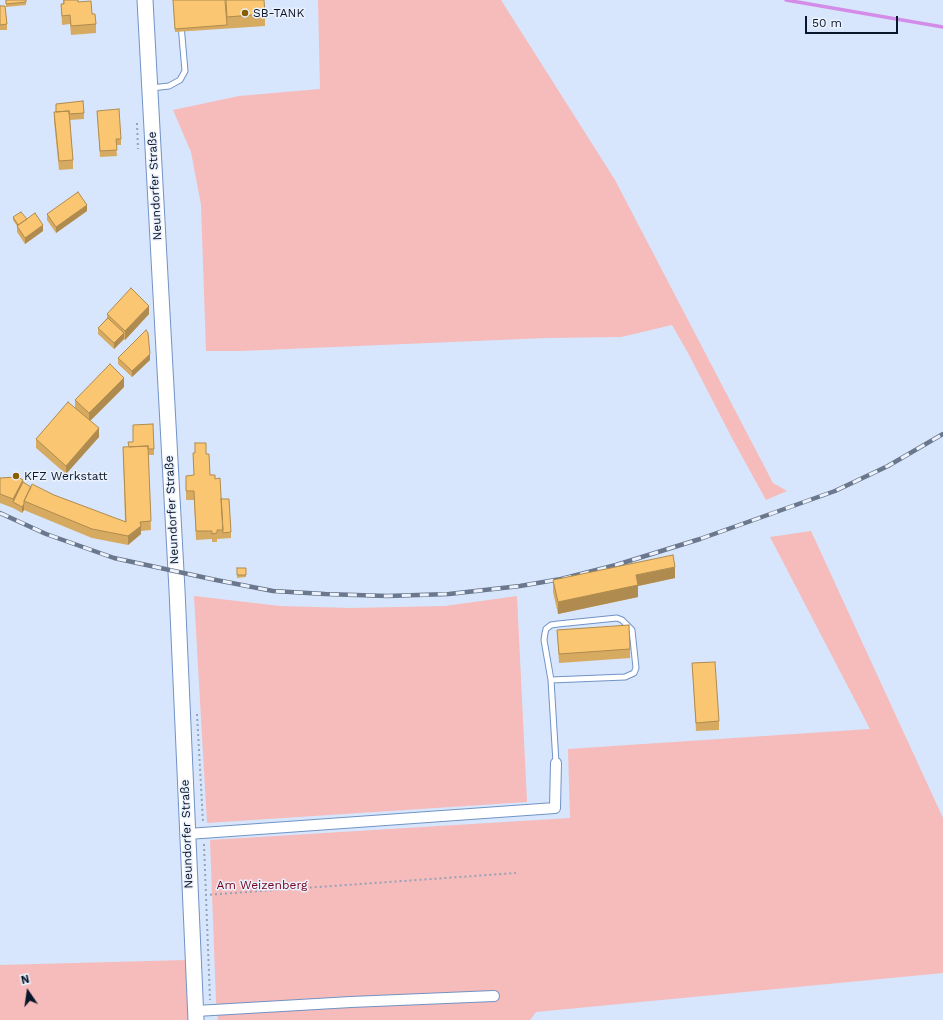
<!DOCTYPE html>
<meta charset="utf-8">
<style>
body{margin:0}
#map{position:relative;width:943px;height:1020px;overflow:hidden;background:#d7e6fc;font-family:"Work Sans",sans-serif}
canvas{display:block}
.north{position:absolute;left:8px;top:972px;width:40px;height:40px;-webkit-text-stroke:3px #ebf2fd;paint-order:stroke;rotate:347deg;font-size:11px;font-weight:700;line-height:16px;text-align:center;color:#0a1629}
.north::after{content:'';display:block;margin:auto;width:14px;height:18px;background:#0a1629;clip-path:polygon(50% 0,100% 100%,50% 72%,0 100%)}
.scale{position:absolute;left:805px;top:16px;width:93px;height:18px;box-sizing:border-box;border:2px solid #0a1629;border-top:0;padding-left:5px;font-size:12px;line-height:14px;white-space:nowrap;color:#0a1629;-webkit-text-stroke:3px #ebf2fd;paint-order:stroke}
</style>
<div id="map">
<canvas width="943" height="1020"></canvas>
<div class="north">N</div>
<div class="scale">50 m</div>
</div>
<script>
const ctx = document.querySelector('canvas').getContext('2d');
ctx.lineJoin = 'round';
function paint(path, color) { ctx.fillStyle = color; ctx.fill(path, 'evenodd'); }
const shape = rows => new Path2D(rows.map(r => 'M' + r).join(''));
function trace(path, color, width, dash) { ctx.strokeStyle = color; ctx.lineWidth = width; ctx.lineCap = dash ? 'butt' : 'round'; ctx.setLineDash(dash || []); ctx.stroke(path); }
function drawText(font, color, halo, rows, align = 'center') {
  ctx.font = font + ' "Work Sans",sans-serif'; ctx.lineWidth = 3; ctx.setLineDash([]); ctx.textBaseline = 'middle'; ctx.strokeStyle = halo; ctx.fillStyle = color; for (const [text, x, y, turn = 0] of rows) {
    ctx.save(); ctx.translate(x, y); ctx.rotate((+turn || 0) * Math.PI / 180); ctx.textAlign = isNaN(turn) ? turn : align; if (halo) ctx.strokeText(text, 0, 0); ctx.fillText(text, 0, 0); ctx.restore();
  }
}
const green = shape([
 [318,0,501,0,615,180,773,483,787,491,766,500,733,440,688,353,672,325,621,337,545,338,241,351,206,351,201,205,191,152,173,110,239,96,320,89],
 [811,531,943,818,943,973,536,1012,530,1020,218,1020,216,1001,210,840,570,818,568,749,870,729,770,537],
 [194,596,280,606,351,608,445,606,517,596,527,802,207,823],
 [186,960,190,1020,0,1020,0,965]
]);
const stream = shape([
 [786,0,943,27]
]);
const path = shape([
 [137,123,138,149],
 [197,714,203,822],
 [204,844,210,1000],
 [205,895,516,873]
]);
const lane = shape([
 [151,88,169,86,180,80,185,71,181,25],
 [551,680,625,677,634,673,636,668,632,630,622,620,617,618,558,624,551,625,546,629,545,633,544,640,551,680,556,763]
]);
const street = shape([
 [188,834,555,808,556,763],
 [196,1011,351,1002,494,996]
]);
const secondary = shape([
 [145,0,177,590,196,1020]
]);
const rail = shape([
 [0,513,46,534,114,558,216,580,273,591,325,594,387,596,449,594,520,586,561,579,616,565,700,539,835,491,888,466,943,434]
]);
const wall = shape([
 [6,0,26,2,26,5,6,7],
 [63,0,78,0,78,2,92,14,96,24,96,33,71,35,70,24,62,25,61,4,63,4],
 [173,0,265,14,265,26,175,32],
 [0,6,7,24,7,30,0,30],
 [56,104,84,113,84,119,70,120,73,160,73,169,59,170,54,121,54,112,56,112],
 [97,111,121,139,121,145,116,145,117,156,100,157],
 [87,211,56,233,47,220,47,214],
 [13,217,27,219,43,231,25,244,17,232,17,226,13,220],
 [107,314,149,314,125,340,124,339,114,349,98,334,98,328,107,318],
 [118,358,150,360,132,377,118,364],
 [124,387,90,421,99,437,66,474,36,448,36,439,75,408,75,400],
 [123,447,154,449,154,455,148,455,151,530,141,531,141,534,128,545,92,538,24,510,22,513,13,508,0,503,0,478,23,482,31,487,125,522],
 [193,453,206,454,210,475,215,479,231,532,231,538,217,539,217,542,212,542,212,539,196,540,194,500,186,500,186,476,194,475],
 [237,568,246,568,246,577,237,578],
 [675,578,638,586,638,597,558,614,553,592,553,580],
 [557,630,630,649,630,658,559,663],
 [692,663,719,721,719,730,696,731]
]);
const shadedWall = shape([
 [87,205,87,211,56,233,56,227],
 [43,225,43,231,25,244,25,238],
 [149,306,149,314,125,340,125,331],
 [124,333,124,339,114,349,114,343],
 [150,354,150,360,132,377,132,371],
 [124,378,124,387,89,422,89,413],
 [99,428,99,437,66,474,66,466],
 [23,480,23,488,13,502,13,499],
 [24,504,24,510,22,513,22,507],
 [141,526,141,534,128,545,128,536],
 [675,567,675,578,638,586,638,597,558,614,558,602,636,575]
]);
const building = shape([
 [6,0,26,0,26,2,6,4,6,0],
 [64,0,78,0,78,2,91,1,92,14,95,14,96,24,71,26,70,15,62,16,61,4,64,4,64,0],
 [173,0,225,0,227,25,175,29,173,0],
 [226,0,264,0,265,14,227,17,226,0],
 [0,6,5,6,7,24,0,25,0,6],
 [83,101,84,113,69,114,69,111,56,112,56,104,83,101],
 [119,109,121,139,116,139,117,150,100,151,97,111,119,109],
 [69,111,73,160,59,161,54,112,69,111],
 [78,192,87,205,56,227,47,214,78,192],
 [21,212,27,219,18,225,13,217,21,212],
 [35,213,43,225,25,238,17,226,35,213],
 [131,288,149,306,125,331,107,314,131,288],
 [108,318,124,333,114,343,98,328,108,318],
 [146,330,148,333,150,354,132,371,118,358,146,330],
 [110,364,124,378,89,413,75,400,110,364],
 [68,402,99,428,66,466,36,439,68,402],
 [153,424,154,449,148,449,148,446,129,447,128,442,133,442,133,425,153,424],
 [195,443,206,443,206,454,209,454,210,475,215,475,215,479,220,478,223,530,217,530,217,533,212,534,212,531,196,531,194,491,186,491,186,476,194,475,193,453,195,453,195,443],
 [148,446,151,521,140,522,141,526,128,536,92,529,24,501,32,484,54,495,126,522,123,447,148,446],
 [18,477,23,480,13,499,0,494,0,478,18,477],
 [23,482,31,487,24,501,24,504,22,507,13,502,23,482],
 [221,499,229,499,231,532,223,533,221,499],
 [673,555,675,567,636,575,638,585,558,602,553,580,673,555],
 [237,568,246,568,246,575,237,575,237,568],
 [629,625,630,649,559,654,557,630,629,625],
 [715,662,719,721,696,723,692,663,715,662]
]);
const markers = [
 [245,13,4,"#895e00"],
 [16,476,4,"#895e00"]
];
const poiNames = [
 ["SB-TANK",253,13],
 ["KFZ Werkstatt",24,476]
];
const streetNames = [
 ["Neundorfer Straße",155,186,-93],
 ["Neundorfer Straße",172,510,-93],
 ["Neundorfer Straße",187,834,-92]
];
const parkNames = [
 ["Am Weizenberg",262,885]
];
paint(green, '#f6bbbb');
trace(stream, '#d48ce9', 3.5);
trace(lane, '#7193c6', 7);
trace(street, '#7193c6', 12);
trace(secondary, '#7193c6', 17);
trace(path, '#95a3b8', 2, [2, 3]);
trace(lane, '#fff', 5);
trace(street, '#fff', 10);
trace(secondary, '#fff', 15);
trace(rail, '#6a778c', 4.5);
trace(rail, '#ebf2fd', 3, [9]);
paint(wall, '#d7aa61');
paint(shadedWall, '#af8b4f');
paint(building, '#fac671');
trace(building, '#af8b4f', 1);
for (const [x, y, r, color] of markers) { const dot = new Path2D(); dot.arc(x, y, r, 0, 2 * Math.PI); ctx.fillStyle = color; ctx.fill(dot); trace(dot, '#ebf2fd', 1.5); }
drawText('12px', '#0a1629', '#ebf2fd', poiNames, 'left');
drawText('12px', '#0a1629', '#ebf2fd', streetNames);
drawText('12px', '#74001c', '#ebf2fd', parkNames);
</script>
